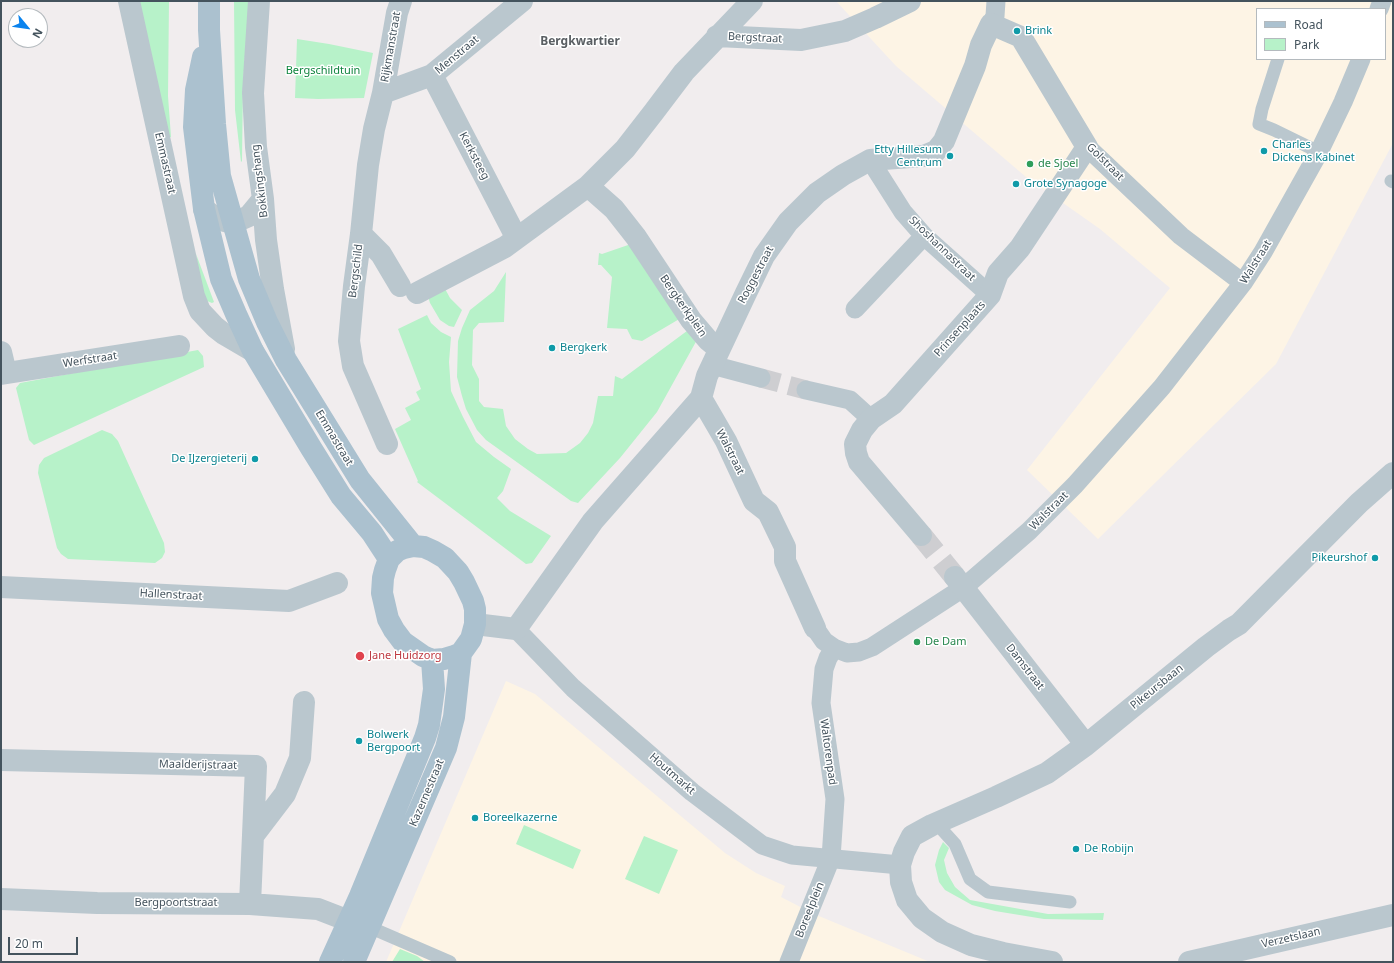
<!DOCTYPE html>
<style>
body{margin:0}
#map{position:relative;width:1394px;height:963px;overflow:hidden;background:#f1edee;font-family:"Noto Sans",sans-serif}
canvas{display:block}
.frame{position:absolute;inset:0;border:2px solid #44535d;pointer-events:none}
.legend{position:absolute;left:1256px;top:8px;width:130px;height:52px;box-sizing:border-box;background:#fff;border:1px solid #b4babe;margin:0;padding:5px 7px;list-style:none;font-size:12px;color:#44535d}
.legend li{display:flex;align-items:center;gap:8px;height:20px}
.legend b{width:20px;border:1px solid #b4babe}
.north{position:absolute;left:8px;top:8px;width:40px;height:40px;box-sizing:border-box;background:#fff;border:1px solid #b4babe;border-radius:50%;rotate:119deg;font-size:11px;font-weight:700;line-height:16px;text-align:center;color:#44535d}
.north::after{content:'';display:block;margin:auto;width:14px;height:18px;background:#0a83ee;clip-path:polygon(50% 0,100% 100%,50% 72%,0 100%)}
.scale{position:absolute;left:8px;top:937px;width:70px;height:18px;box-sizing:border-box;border:2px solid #44535d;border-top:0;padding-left:5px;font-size:12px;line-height:14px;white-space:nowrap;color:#44535d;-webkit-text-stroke:3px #fff;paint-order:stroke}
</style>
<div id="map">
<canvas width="1394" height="963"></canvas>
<div class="frame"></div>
<ul class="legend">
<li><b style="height:5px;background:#abc1cf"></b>Road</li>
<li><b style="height:11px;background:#b7f2c9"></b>Park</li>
</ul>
<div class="north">N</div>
<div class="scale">20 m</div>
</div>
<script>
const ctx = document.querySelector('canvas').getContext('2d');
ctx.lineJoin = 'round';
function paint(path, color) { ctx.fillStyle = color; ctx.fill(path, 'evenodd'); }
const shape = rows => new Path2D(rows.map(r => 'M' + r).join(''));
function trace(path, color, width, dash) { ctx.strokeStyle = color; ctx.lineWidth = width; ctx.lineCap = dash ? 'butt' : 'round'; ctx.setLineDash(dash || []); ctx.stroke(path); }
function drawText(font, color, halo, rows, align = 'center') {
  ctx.font = font + ' "Noto Sans",sans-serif'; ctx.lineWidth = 3; ctx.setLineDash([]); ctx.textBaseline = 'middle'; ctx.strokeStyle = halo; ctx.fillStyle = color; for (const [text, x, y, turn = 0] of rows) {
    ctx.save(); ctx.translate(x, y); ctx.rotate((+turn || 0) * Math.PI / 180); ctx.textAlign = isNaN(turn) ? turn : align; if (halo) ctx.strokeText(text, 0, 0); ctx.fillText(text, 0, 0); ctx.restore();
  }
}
const commercial = shape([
 [836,1,1393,1,1393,143,1276,364,1098,539,1027,470,1170,288,1100,229,1026,177,896,66],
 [1257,9,1385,9,1385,59,1257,59],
 [506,681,535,694,725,853,756,873,785,886,781,897,814,914,930,962,386,962]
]);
const green = shape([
 [137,1,169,1,168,96,171,137,167,138],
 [234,1,249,1,243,84,242,161,241,162,235,110],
 [297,39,329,44,373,53,364,98,318,99,295,98],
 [631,244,681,318,642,341,632,339,627,329,607,328,612,277,601,265,598,265,599,253,602,254],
 [196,254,214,302,212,303,207,301,202,297],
 [506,272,504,322,479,323,473,330,472,365,479,379,479,401,484,407,503,409,506,426,515,439,528,449,537,454,566,453,580,443,588,433,593,423,598,396,613,396,615,376,622,379,691,328,698,338,657,412,620,458,578,503,571,501,486,440,477,430,466,409,462,396,457,377,458,341,462,328,470,310,494,291],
 [443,285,450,298,462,310,454,327,449,326,440,320,430,303,427,293],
 [427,315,431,323,441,332,451,337,449,362,451,391,463,417,476,442,494,457,511,469,503,491,497,498,510,511,551,536,532,563,526,564,417,482,418,481,395,429,411,420,405,408,420,400,416,392,421,389,398,329],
 [198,350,203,356,204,367,34,445,29,440,16,388,20,383],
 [102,430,112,434,118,441,164,543,165,552,162,558,155,563,68,559,61,554,57,548,38,473,39,465,44,458],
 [524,825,581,850,573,869,516,844],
 [644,836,678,850,659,894,625,879],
 [943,842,949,848,944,860,947,873,955,887,970,900,1048,914,1104,913,1103,920,1044,919,995,911,972,905,945,890,939,882,935,865,939,850],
 [400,949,417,956,425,962,392,962]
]);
const pedestrianTunnel = shape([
 [761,378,806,390]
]);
const minorTunnel = shape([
 [921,535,955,577]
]);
const service = shape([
 [1278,59,1262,109,1259,124,1274,130,1319,152],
 [1391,181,1393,182],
 [936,823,955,844,970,879,988,892,1070,902],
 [369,927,450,962]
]);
const pedestrian = shape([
 [1379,9,1382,1],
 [991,24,995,16,996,1],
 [1087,147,1181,236,1243,283],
 [870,160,903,212,924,236,990,295],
 [855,309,924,236],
 [712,365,761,378],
 [806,390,850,400,871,419],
 [815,628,824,641,834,648,847,653,859,652,872,647,963,588,1029,531,1075,485,1162,387,1243,283,1263,252,1319,152,1343,102,1361,59],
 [516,629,573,688,692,792,762,845,792,855,900,865],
 [789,962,831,858,835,799,821,703,824,669,828,658,834,648]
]);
const minor = shape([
 [717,36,801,40,845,31,875,18,910,1],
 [432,75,516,237],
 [383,93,432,75,522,1],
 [588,186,614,209,636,237,691,320,708,340,719,349],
 [361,234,381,254,400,286],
 [417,293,505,247,588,186,625,149,653,113,684,72,752,1],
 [1,352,6,373],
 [1,374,179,346],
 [701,398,726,441,754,501,768,512,785,547,785,561,815,628],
 [387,444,353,366,349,341,354,286,361,234,368,165,374,129,383,93,397,13,401,1],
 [955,577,1086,745],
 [1,587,289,601,337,583],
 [475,624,516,629,593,521,701,398,707,376,746,293,764,256,788,222,817,193,843,175,870,160,924,156,936,151,944,141,975,66,981,45,991,24,1021,37,1087,147,1020,248,998,273,990,295,893,404,871,419,862,430,855,444,856,453,859,462,921,535],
 [1,760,256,766,250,904],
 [253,836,285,794,300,758,304,702],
 [1,899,97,903,250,904,318,909,349,921],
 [1052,962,1003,953,971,945,942,932,922,918,907,900,901,882,900,865,904,852,912,836,932,825,996,797,1047,773,1086,745,1206,647,1229,630,1239,624,1359,503,1393,473],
 [1189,962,1393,915]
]);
const tertiary = shape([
 [129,1,194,296,200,311,215,327,224,334,253,351],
 [259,1,253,93,256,147,263,199,266,240,273,289,284,349],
 [204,209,217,219,233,223,249,216,263,199]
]);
const primary = shape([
 [209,1,209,30,215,124,220,176,249,279,267,322,286,360,360,480,413,546],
 [203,57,196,90,194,127,204,209,221,279,236,314,253,351,311,448,341,496,372,533,389,559],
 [413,546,424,547,433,551,445,558,458,572,464,582,473,601,475,609,475,624,471,639,461,653,454,656,444,659,432,660,423,656,403,642,394,630,388,619,382,593,383,578,385,570,389,559,397,551,404,548,413,546],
 [330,962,360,896,425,738,429,725,434,689,432,660],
 [354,962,446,748,454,717,461,653]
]);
const markers = [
 [1017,31,4,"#0f9aa8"],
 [1264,151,4,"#0f9aa8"],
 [950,156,4,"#0f9aa8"],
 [1030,164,4,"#2e9e5b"],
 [1016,184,4,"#0f9aa8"],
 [552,348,4,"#0f9aa8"],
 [255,459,4,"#0f9aa8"],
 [1375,558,4,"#0f9aa8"],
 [917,642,4,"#2e9e5b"],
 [360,656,5,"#e0444e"],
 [359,741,4,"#0f9aa8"],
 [475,818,4,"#0f9aa8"],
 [1076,849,4,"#0f9aa8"]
];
const cultureNames = [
 ["Brink",1025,31],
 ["Charles",1272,145],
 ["Dickens Kabinet",1272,158],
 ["Etty Hillesum",942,150,"right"],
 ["Centrum",942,163,"right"],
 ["Grote Synagoge",1024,184],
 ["Bergkerk",560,348],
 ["De IJzergieterij",247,459,"right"],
 ["Pikeurshof",1367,558,"right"],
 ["Bolwerk",367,735],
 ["Bergpoort",367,748],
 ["Boreelkazerne",483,818],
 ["De Robijn",1084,849]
];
const streetNames = [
 ["Bergstraat",755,38,3],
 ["Rijkmanstraat",391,47,-80],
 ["Menstraat",457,55,-40],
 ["Kerksteeg",474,156,62],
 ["Golstraat",1105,162,45],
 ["Emmastraat",165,163,77],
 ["Bokkingshang",260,181,-97],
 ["Shoshannastraat",942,249,44],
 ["Walstraat",1256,262,-58],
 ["Bergschild",356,271,-83],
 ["Roggestraat",756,275,-62],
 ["Bergkerkplein",683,306,55],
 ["Prinsenplaats",960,329,-48],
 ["Werfstraat",90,360,-9],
 ["Emmastraat",334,438,59],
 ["Walstraat",730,452,63],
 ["Walstraat",1049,511,-45],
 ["Hallenstraat",171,595,3],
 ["Damstraat",1025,667,52],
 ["Pikeursbaan",1157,687,-39],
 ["Waltorenpad",828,752,82],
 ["Maalderijstraat",198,765,1],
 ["Houtmarkt",672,774,41],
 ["Kazernestraat",427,793,-67],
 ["Bergpoortstraat",176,903],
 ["Boreelplein",810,910,-68],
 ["Verzetslaan",1291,938,-13]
];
const parkNames = [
 ["Bergschildtuin",323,71]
];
const leisureNames = [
 ["de Sjoel",1038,164],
 ["De Dam",925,642]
];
const healthNames = [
 ["Jane Huidzorg",369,656]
];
const neighbourhoodNames = [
 ["Bergkwartier",580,42]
];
paint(commercial, '#fdf4e5');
paint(green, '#b7f2c9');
trace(pedestrianTunnel, '#ceced1', 19, [19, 10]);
trace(minorTunnel, '#ceced1', 22, [22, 11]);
trace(service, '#bac7ce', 13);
trace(pedestrian, '#bac7ce', 19);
trace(minor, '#bac7ce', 22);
trace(tertiary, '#bac7ce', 22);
trace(primary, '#abc1cf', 22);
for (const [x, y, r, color] of markers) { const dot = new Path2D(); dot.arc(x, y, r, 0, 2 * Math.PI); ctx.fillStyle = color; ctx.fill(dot); trace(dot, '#fff', 1.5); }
drawText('11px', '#0d838f', '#fff', cultureNames, 'left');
drawText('11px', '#44535d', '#fff', streetNames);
drawText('11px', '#0f843e', '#fff', parkNames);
drawText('11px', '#27864d', '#fff', leisureNames, 'left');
drawText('11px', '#be3a42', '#fff', healthNames, 'left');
drawText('bold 12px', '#5a5f63', '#fff', neighbourhoodNames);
</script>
